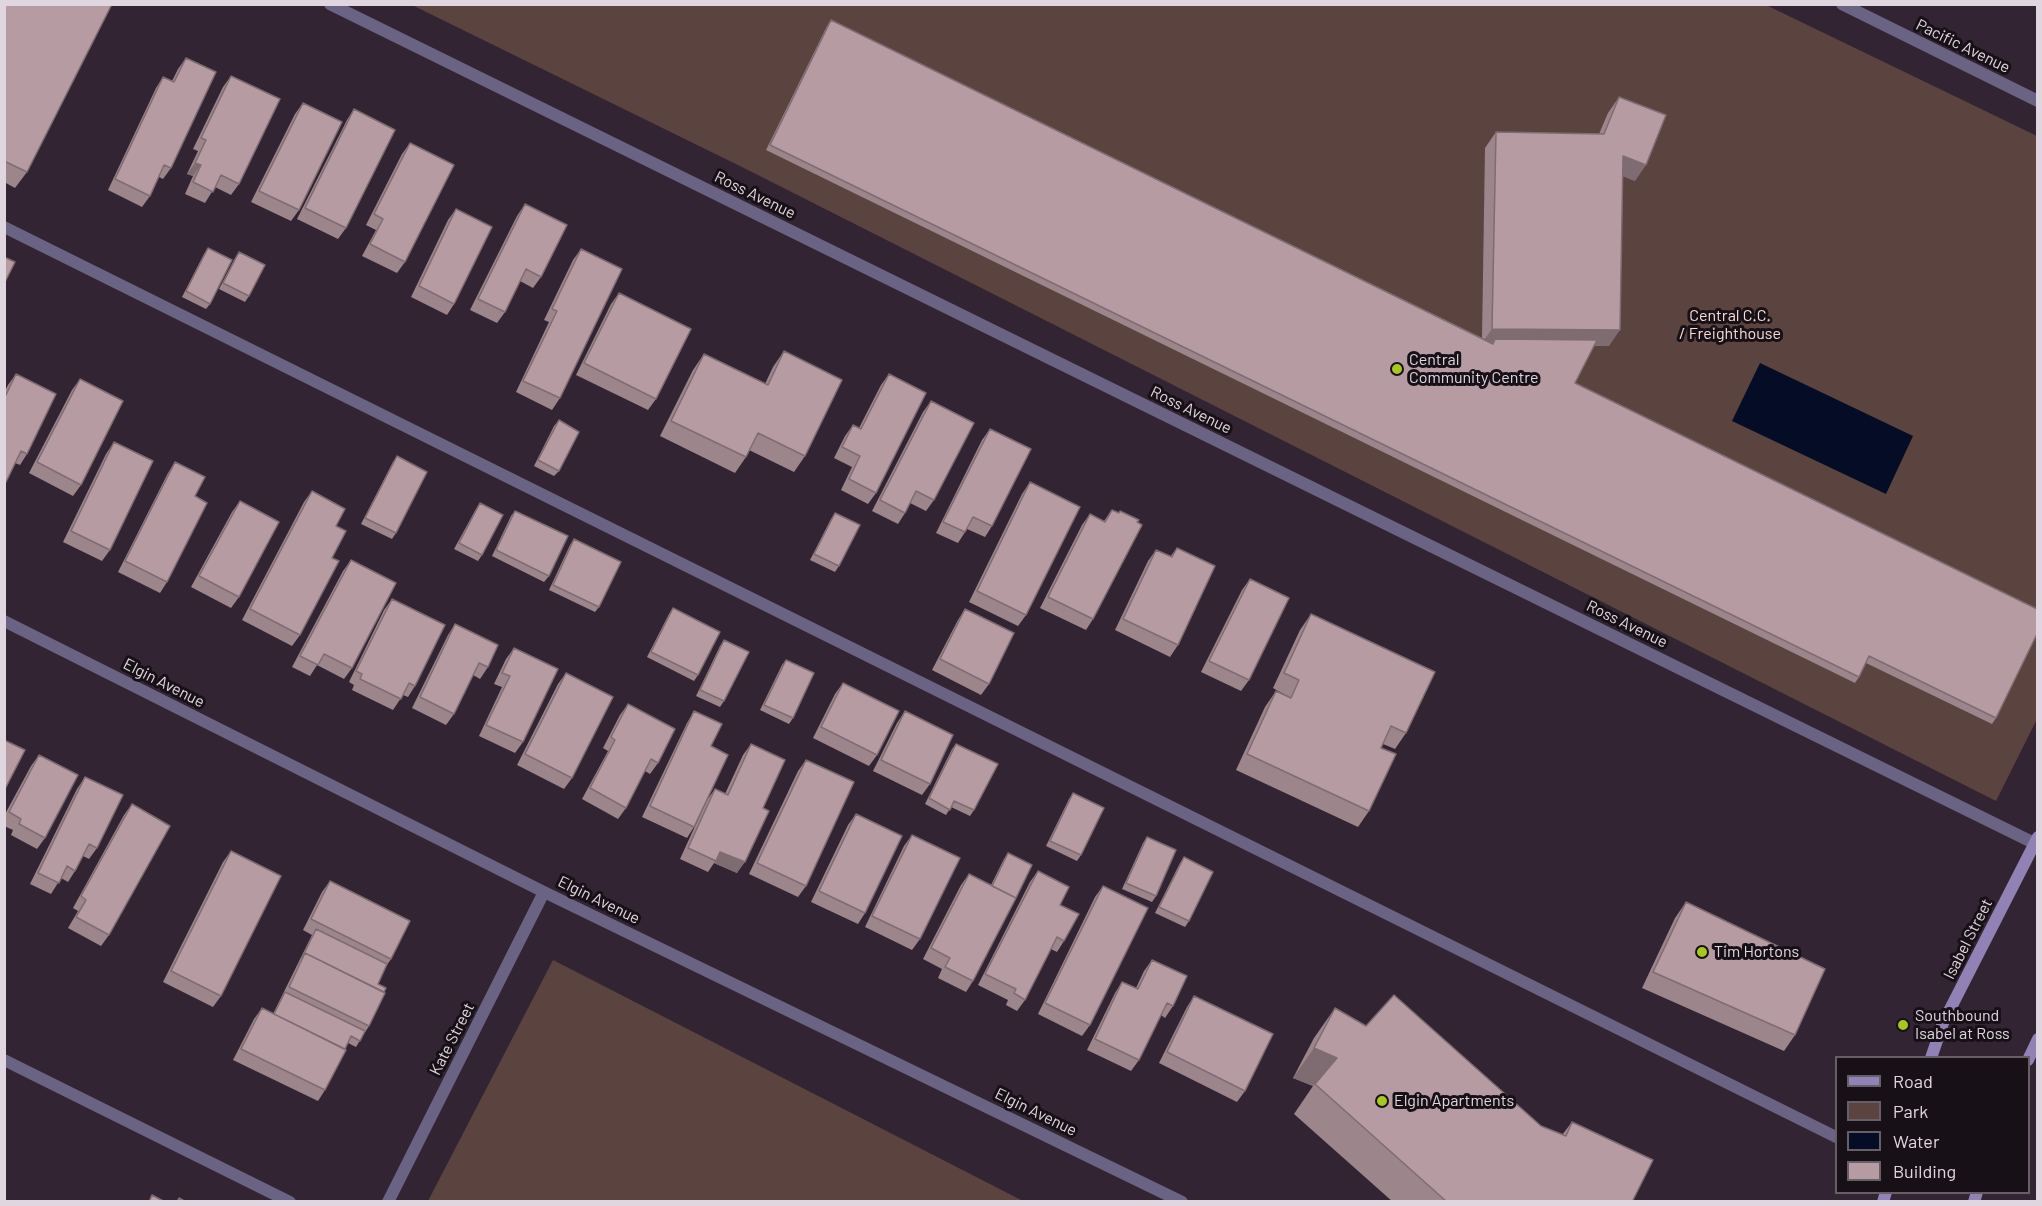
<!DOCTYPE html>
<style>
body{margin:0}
#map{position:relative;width:2042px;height:1206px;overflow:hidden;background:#332433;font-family:Barlow,sans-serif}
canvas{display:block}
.frame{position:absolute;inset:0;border:6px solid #e0d6df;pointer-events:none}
.legend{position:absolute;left:1835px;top:1056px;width:195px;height:138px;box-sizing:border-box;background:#171017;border:2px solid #675f67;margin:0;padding:8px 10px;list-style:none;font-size:18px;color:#e0d6df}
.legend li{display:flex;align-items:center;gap:12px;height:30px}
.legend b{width:30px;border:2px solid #675f67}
</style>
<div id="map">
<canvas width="2042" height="1206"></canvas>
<div class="frame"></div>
<ul class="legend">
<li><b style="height:8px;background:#9082b5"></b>Road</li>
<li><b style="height:16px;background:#5b433f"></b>Park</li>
<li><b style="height:16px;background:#050c25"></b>Water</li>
<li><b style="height:16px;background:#b69ba3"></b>Building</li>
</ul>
</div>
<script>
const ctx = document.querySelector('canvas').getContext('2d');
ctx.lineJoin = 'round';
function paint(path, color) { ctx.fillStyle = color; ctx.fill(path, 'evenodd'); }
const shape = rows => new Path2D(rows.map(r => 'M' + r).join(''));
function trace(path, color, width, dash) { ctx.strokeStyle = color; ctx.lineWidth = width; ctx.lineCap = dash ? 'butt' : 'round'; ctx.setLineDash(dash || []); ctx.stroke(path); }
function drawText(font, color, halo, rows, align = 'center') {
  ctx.font = font + ' Barlow,sans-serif'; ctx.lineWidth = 6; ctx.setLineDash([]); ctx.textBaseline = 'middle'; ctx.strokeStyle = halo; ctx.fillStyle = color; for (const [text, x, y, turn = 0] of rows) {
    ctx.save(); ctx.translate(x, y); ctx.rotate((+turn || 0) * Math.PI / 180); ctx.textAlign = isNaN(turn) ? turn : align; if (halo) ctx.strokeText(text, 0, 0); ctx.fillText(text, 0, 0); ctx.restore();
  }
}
const green = shape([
 [412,5,1766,5,2037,136,2037,719,1996,801,748,170],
 [553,960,1023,1201,428,1201]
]);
const water = shape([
 [1760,363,1913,436,1886,494,1732,421]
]);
const lane = shape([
 [4,227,1836,1137],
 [4,1060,290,1202]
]);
const street = shape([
 [330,4,2038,845],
 [1842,4,2038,101],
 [4,621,544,892,1182,1202],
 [388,1202,544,892]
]);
const secondary = shape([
 [1931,1058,1943,1023,2038,837],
 [2028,1060,2038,1039],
 [1883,1202,1886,1192],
 [1974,1202,1977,1192]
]);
const wall = shape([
 [4,4,27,172,15,188,4,182],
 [831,20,1482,338,1485,148,1496,132,1599,134,1608,113,1619,97,1635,181,1623,176,1609,346,1594,346,1575,383,1996,718,1992,724,1866,663,1859,677,1855,683,766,150,827,26],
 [186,58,171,168,163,179,159,177,150,196,142,207,108,190,156,88,163,77,172,81,178,69],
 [231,76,239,184,231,195,215,187,205,203,185,194,193,176,187,174,198,151,193,149,223,87],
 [303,103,299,210,291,221,251,202,295,114],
 [354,109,346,228,338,239,297,219,347,120],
 [410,143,405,262,397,273,362,256,376,230,366,225,402,154],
 [525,204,541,277,533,288,520,281,505,312,497,323,470,310,517,216],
 [456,209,454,304,447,315,411,297,448,220],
 [208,248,210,304,206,309,182,297,204,254],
 [581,249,560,398,552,410,516,392,549,322,544,320,573,260],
 [239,252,249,296,245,302,219,289,235,258],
 [619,293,656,399,648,410,576,375,611,304],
 [784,351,805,456,794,472,749,450,746,457,735,473,660,436,693,370,704,354,765,384,773,367],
 [16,374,27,454,20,465,15,463,4,484,4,393,8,385],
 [889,374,876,493,868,504,841,490,852,467,834,458,845,436,853,425,859,428,881,385],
 [80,379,81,485,73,496,29,473,72,390],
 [931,401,934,500,926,511,910,503,905,513,898,524,872,511,923,412],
 [559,420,559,471,554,476,534,466,554,426],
 [990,429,992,526,985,537,967,529,958,543,936,533,982,440],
 [114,442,110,550,102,561,63,542,106,454],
 [397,456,396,533,392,539,361,524,393,462],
 [175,462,195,496,167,582,160,593,118,572,168,473],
 [1030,482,1026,615,1018,626,969,602,1022,494],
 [312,491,336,526,332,558,300,635,292,646,242,620,304,502],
 [240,501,239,597,231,608,191,587,232,512],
 [480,503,482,555,478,561,454,549,476,509],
 [1112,510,1093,619,1086,630,1040,608,1082,525,1090,514,1104,521],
 [515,511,549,576,544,582,492,556,511,516],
 [835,513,839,566,835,572,810,560,831,519],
 [574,539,599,607,595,612,549,590,570,545],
 [1177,548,1178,645,1170,657,1115,630,1148,561,1156,550,1170,557],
 [351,560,352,668,344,679,317,665,310,676,292,667,343,571],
 [1250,579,1249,680,1241,691,1201,672,1242,590],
 [392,599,415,686,408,697,403,695,393,710,352,690,354,685,349,682,384,610],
 [673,608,698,675,694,681,647,657,669,614],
 [965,609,989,684,981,695,932,670,958,620],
 [1311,614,1406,733,1395,749,1383,744,1381,748,1369,811,1358,827,1236,770,1265,707,1276,691,1287,696,1273,688,1300,630],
 [455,624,488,667,480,679,473,675,454,714,446,725,412,708,448,635],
 [724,640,724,701,720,707,696,696,720,646],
 [514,648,523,742,515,753,479,736,502,687,494,684,506,659],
 [786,660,793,718,789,724,760,710,782,665],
 [566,673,572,778,564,789,517,765,558,684],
 [843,683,877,755,869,766,813,738,835,694],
 [628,704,658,763,650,774,645,771,626,808,618,819,582,799,608,751,603,748,620,715],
 [694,711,711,746,694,827,687,838,642,817,687,723],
 [905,711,930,784,922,795,873,771,897,723],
 [751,744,763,808,737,873,714,863,708,872,680,859,707,800,715,789,725,794,743,755],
 [956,744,974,810,970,816,951,807,946,815,925,804,952,749],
 [39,755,45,838,37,849,11,835,13,830,4,826,4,816,31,766],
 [806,760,806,886,798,897,749,874,798,771],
 [85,777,97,848,89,859,83,856,75,871,68,882,61,878,51,894,30,884,77,789],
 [1073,793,1081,855,1077,861,1046,846,1069,799],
 [132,804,109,935,101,946,68,928,78,911,73,908,124,815],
 [856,814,865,913,858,924,811,902,848,825],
 [912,835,920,939,912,950,865,927,904,846],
 [1147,837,1156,896,1152,902,1122,889,1143,843],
 [231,851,221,996,213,1007,163,982,223,862],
 [1008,853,973,981,966,992,938,978,942,969,923,959,961,885,969,874,991,885,1004,859],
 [1184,857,1189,921,1185,927,1155,913,1180,863],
 [1038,871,1060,905,1064,941,1057,952,1051,949,1025,1000,1017,1011,1006,1005,1008,1000,978,985,1030,882],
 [330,881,391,959,387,965,378,984,369,1026,356,1047,348,1043,325,1090,318,1101,233,1060,254,1019,262,1008,273,1014,312,935,303,930,322,892],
 [1103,886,1090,1025,1082,1036,1038,1014,1095,897],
 [1686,902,1795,1035,1784,1051,1642,988,1675,918],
 [1152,960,1173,1006,1165,1018,1161,1015,1139,1060,1131,1071,1087,1050,1115,993,1122,982,1136,988,1144,971],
 [1194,996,1245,1091,1237,1102,1159,1063,1187,1007],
 [1335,1008,1541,1126,1562,1135,1572,1122,1632,1202,1393,1202,1294,1114,1313,1086,1293,1078,1314,1038]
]);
const shadedWall = shape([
 [1623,156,1646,165,1635,181,1612,172],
 [195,163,201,165,193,176,187,174],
 [1492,329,1620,330,1609,346,1492,345,1495,339,1491,344,1481,344],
 [720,852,745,862,737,873,714,863],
 [1314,1048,1337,1058,1313,1086,1293,1078]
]);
const building = shape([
 [4,4,112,4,27,172,4,161,4,4],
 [831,20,1493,344,1495,339,1597,340,1575,383,2037,609,2037,634,1996,718,1869,656,1859,677,770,145,831,20],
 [186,58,216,72,171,168,164,165,150,196,115,179,163,77,174,82,186,58],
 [231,76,280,99,239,184,221,175,213,192,193,182,201,165,195,163,206,140,201,138,231,76],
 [1619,97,1666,115,1646,165,1623,156,1620,330,1492,329,1496,132,1604,134,1619,97],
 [303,103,342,122,299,210,259,191,303,103],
 [354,109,395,130,346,228,305,208,354,109],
 [410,143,454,165,405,262,370,244,383,219,374,214,410,143],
 [525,204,567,225,541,277,526,269,505,312,478,299,525,204],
 [456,209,492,227,454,304,419,286,456,209],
 [208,248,232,260,210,304,186,291,208,248],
 [581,249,622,269,560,398,523,381,557,311,552,309,581,249],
 [239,252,265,265,249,296,223,283,239,252],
 [4,257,15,262,4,284,4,257],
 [619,293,691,329,656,399,584,363,619,293],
 [784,351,842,380,805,456,758,433,746,457,671,421,704,354,768,385,784,351],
 [16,374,56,394,27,454,21,451,6,482,4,481,4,399,16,374],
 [889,374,926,393,876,493,849,479,860,456,842,447,853,425,861,429,889,374],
 [80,379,123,401,81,485,37,462,80,379],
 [931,401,974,423,934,500,916,491,905,513,880,500,931,401],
 [559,420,579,432,559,471,538,460,559,420],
 [990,429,1031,449,992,526,973,517,965,532,943,522,990,429],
 [114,442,153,461,110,550,71,531,114,442],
 [397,456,427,472,396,533,365,518,397,456],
 [175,462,205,477,195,496,207,503,167,582,125,561,175,462],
 [1030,482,1080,507,1026,615,977,591,1030,482],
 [312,491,345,509,336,526,346,531,332,558,339,561,300,635,250,609,312,491],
 [240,501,279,522,239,597,199,576,240,501],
 [480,503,503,515,482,555,459,543,480,503],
 [1112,510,1119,513,1120,511,1139,520,1137,522,1142,525,1093,619,1048,597,1090,514,1105,522,1112,510],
 [515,511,568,536,549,576,496,550,515,511],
 [835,513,860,525,839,566,814,554,835,513],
 [574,539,621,562,599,607,553,585,574,539],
 [1177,548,1215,566,1178,645,1123,619,1156,550,1172,557,1177,548],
 [351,560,396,583,352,668,324,654,318,665,300,656,351,560],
 [1250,579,1289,598,1249,680,1209,661,1250,579],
 [392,599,445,625,415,686,409,683,401,699,360,679,362,674,356,671,392,599],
 [673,608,720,632,698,675,651,652,673,608],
 [965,609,1014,633,989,684,940,659,965,609],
 [1311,614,1435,672,1406,733,1391,726,1381,748,1396,754,1369,811,1247,754,1276,691,1291,698,1299,680,1284,673,1311,614],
 [455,624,498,645,488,667,479,663,454,714,420,697,455,624],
 [724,640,749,652,724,701,700,690,724,640],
 [514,648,558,669,523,742,486,725,510,676,502,673,514,648],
 [786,660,814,673,793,718,764,705,786,660],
 [566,673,613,697,572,778,525,754,566,673],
 [843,683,899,711,877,755,821,727,843,683],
 [628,704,675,729,658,763,651,759,626,808,590,788,615,740,611,737,628,704],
 [694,711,722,724,711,746,728,755,694,827,650,806,694,711],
 [905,711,953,735,930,784,881,760,905,711],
 [4,740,25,750,4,791,4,740],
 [751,744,785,760,763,808,769,811,745,862,720,852,716,861,688,848,715,789,728,795,751,744],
 [956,744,998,764,974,810,954,801,950,810,929,798,956,744],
 [39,755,78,775,45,838,19,824,21,819,9,812,39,755],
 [806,760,854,782,806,886,757,863,806,760],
 [85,777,123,795,97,848,89,844,75,871,67,866,59,883,38,873,85,777],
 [1073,793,1104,808,1081,855,1050,841,1073,793],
 [132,804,170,826,109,935,76,917,86,900,81,896,132,804],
 [856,814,902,836,865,913,819,891,856,814],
 [912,835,960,858,920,939,872,916,912,835],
 [1147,837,1176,850,1156,896,1126,883,1147,837],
 [231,851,281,876,221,996,171,971,231,851],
 [1008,853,1032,865,1016,898,992,886,1008,853],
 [1184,857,1213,872,1189,921,1159,907,1184,857],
 [1038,871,1069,887,1060,905,1079,914,1064,941,1057,937,1025,1000,1014,993,1016,989,985,974,1038,871],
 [969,874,1016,898,973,981,945,967,950,958,931,948,969,874],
 [330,881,410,921,391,959,311,919,330,881],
 [1103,886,1148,908,1090,1025,1045,1003,1103,886],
 [1686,902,1825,969,1795,1035,1653,972,1686,902],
 [316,929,387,964,378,984,386,988,384,992,305,953,302,958,316,929],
 [305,953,385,993,369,1026,289,987,305,953],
 [1152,960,1187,976,1173,1006,1167,1003,1139,1060,1095,1039,1122,982,1138,989,1152,960],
 [285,992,365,1031,360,1041,351,1036,345,1049,274,1014,285,992],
 [1394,995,1541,1126,1566,1136,1572,1122,1653,1160,1632,1202,1447,1202,1315,1084,1337,1058,1314,1048,1335,1008,1366,1026,1394,995],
 [1194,996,1273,1034,1245,1091,1167,1052,1194,996],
 [262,1008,346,1050,325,1090,241,1049,262,1008],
 [152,1195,165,1202,149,1202,152,1195],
 [179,1198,186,1202,177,1202,179,1198]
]);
const markers = [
 [1397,369,6,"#a7c81f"],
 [1702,952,6,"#a7c81f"],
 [1903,1025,6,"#a7c81f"],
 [1382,1101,6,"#a7c81f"]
];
const streetNames = [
 ["Pacific Avenue",1963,46,26],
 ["Ross Avenue",755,195,26],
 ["Ross Avenue",1191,410,26],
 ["Ross Avenue",1627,624,26],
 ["Elgin Avenue",164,683,27],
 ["Elgin Avenue",599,900,26],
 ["Isabel Street",1968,939,-63],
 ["Kate Street",452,1039,-63],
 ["Elgin Avenue",1036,1112,26]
];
const parkNames = [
 ["Central C.C.",1730,316],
 ["/ Freighthouse",1730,334]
];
const poiNames = [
 ["Central",1409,360],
 ["Community Centre",1409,378],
 ["Tim Hortons",1714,952],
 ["Southbound",1915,1016],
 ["Isabel at Ross",1915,1034],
 ["Elgin Apartments",1394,1101]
];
paint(green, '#5b433f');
paint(water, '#050c25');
trace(lane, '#6b6383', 12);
trace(street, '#6b6383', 12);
trace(secondary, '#9082b5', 12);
paint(wall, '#9d858c');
paint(shadedWall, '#7f6c72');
paint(building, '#b69ba3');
trace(building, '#7f6c72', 1.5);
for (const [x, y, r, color] of markers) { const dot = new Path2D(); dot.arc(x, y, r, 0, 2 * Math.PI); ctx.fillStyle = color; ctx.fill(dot); trace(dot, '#171017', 2); }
drawText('16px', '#e0d6df', '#171017', streetNames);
drawText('16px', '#f9dcd7', '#171017', parkNames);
drawText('16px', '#e0d6df', '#171017', poiNames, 'left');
</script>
